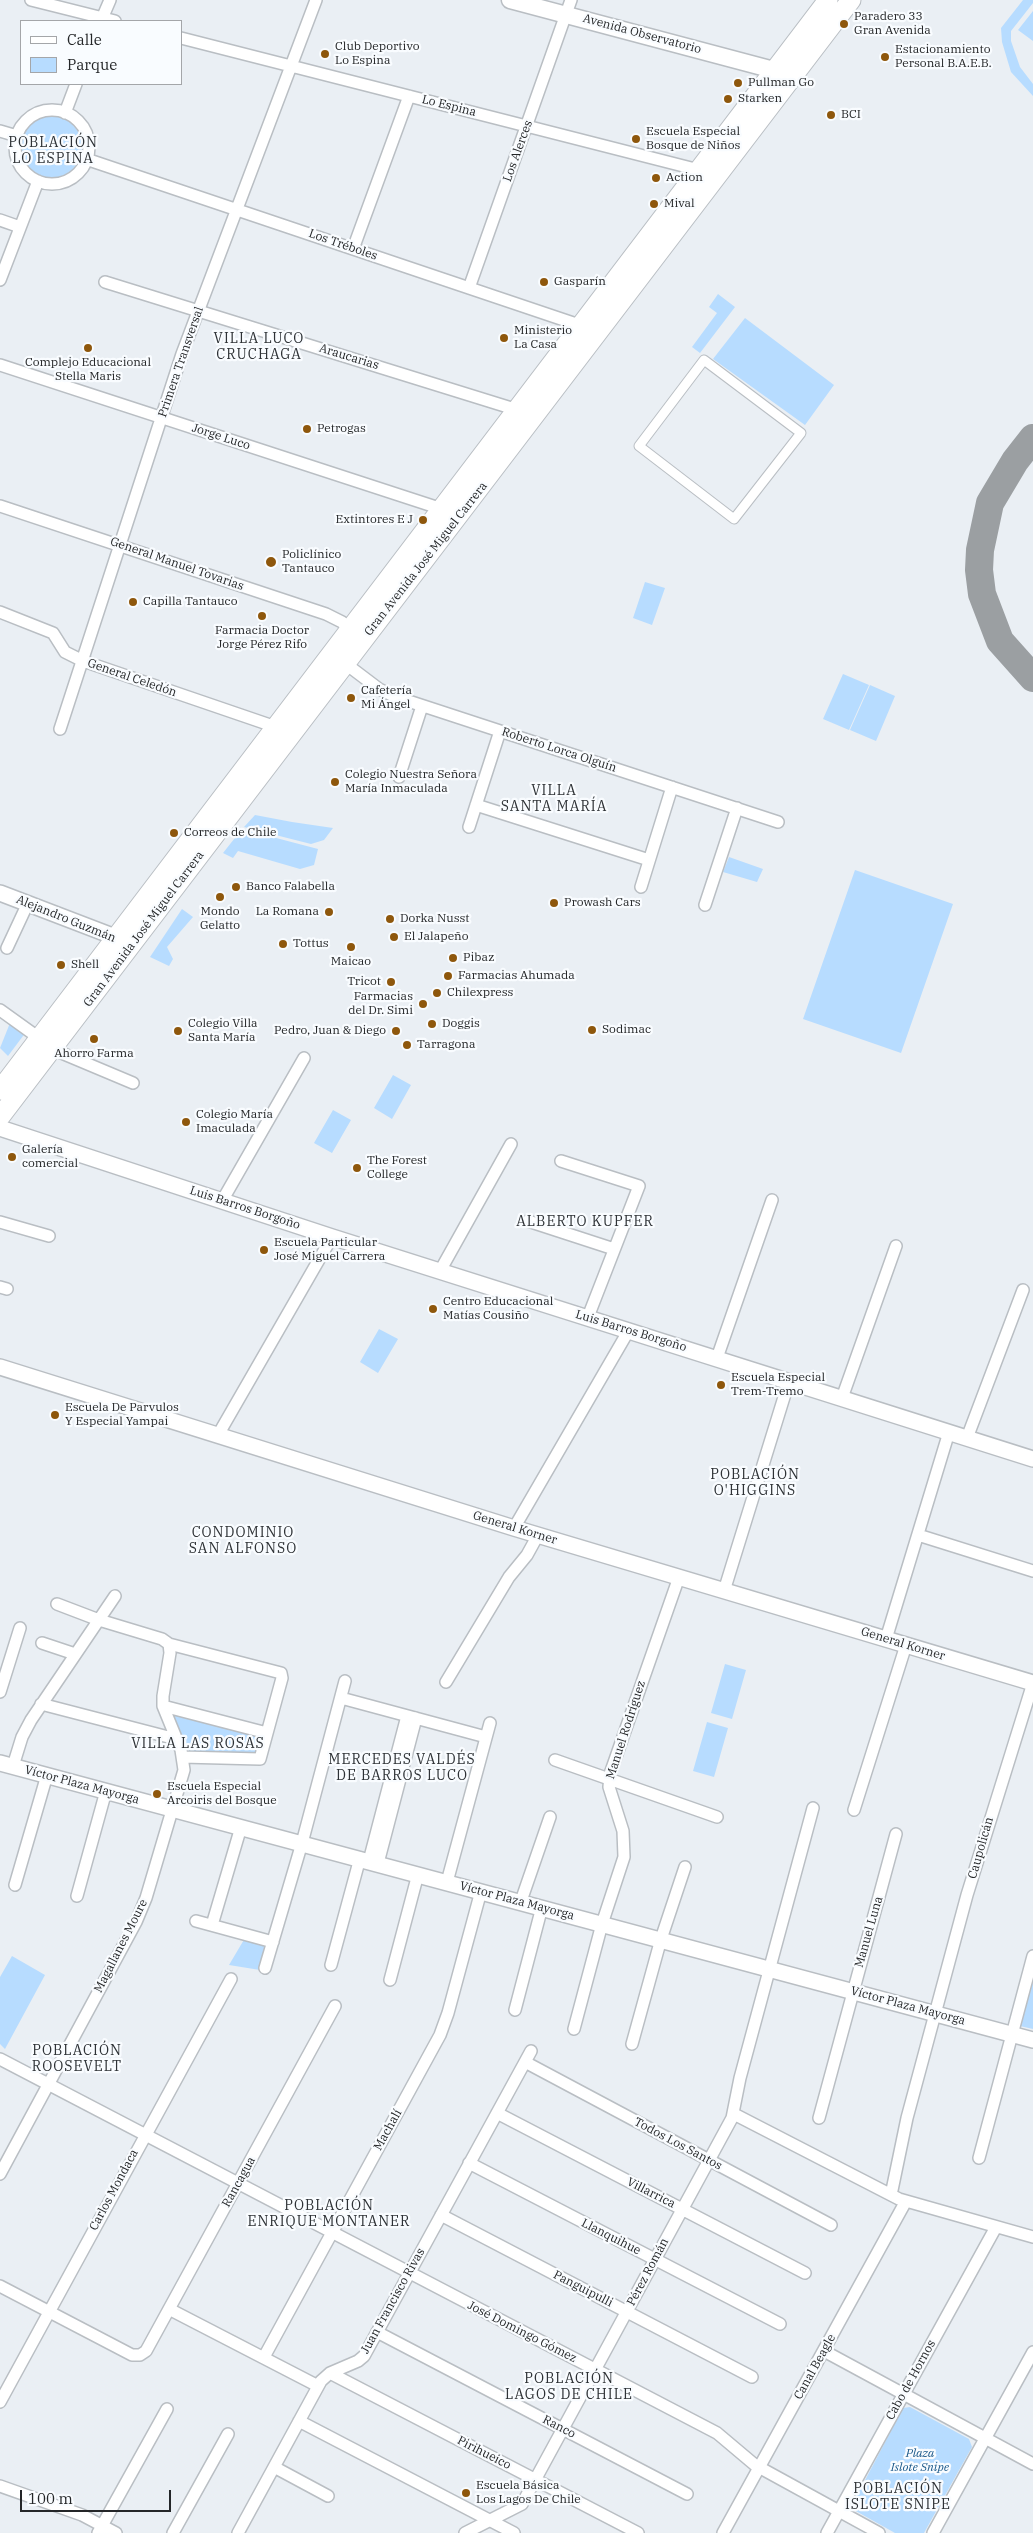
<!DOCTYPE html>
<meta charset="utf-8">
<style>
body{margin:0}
#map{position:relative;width:1033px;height:2533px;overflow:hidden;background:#eaeff4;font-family:"IBM Plex Serif",serif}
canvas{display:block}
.legend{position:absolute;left:20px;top:20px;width:162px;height:65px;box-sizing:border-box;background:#f9fcff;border:1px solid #a4a6a9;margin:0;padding:6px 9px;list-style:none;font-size:15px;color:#242628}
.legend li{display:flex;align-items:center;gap:10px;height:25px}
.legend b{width:25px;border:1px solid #a4a6a9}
.scale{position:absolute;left:20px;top:2490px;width:151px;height:22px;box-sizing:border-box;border:2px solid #242628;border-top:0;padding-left:6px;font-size:15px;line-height:18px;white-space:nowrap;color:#242628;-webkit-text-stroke:4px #f9fcff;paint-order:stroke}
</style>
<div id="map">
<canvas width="1033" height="2533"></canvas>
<ul class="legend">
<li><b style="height:6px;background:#fff"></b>Calle</li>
<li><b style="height:14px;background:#b7dcff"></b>Parque</li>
</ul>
<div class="scale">100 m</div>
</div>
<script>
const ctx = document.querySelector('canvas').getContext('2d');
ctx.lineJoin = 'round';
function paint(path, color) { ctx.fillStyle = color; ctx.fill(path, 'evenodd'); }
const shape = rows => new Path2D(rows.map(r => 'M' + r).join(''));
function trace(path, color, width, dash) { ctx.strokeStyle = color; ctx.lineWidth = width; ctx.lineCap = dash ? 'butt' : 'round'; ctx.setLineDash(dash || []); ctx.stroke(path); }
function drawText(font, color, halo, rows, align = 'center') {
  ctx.font = font + ' "IBM Plex Serif",serif'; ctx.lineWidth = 4.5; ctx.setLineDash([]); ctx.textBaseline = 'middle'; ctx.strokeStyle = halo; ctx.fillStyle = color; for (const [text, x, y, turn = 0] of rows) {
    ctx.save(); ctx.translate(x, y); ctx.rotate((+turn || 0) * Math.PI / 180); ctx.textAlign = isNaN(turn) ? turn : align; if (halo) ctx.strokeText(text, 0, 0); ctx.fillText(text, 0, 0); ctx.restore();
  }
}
const green = shape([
 [1023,0,1033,0,1033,3,1011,31,1011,41,1020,67,1033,84,1033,96,1011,72,1002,42,1001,28],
 [1033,11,1033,41,1018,30],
 '20 147a31 31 0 1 1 62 0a31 31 0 1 1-62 0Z',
 [718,294,735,307,700,353,692,347,717,313,709,307],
 [745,318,834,385,805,425,713,359],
 [645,582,665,588,652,625,633,618],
 [843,674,869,685,849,730,823,719],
 [870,685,895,696,876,741,850,730],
 [255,815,292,822,333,828,324,840,311,844,244,827],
 [242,829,318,849,314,865,300,869,238,851,233,858,223,853],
 [729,857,763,869,757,882,723,872],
 [855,870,953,904,901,1053,803,1019],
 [182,909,193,917,167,947,173,959,169,966,150,957],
 [10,1023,26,1032,8,1056,0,1048],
 [393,1075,411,1085,392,1119,374,1108],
 [333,1110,351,1120,332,1153,314,1143],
 [379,1329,398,1339,378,1373,360,1362],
 [725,1664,746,1670,732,1719,711,1713],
 [171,1711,260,1735,256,1756,190,1754],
 [707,1722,728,1728,714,1777,693,1771],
 [245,1938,267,1943,260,1970,229,1965],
 [12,1956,45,1975,5,2049,0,2044,0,1977],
 [1033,1981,1033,2029,1020,2026],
 [910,2407,969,2439,972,2447,924,2533,895,2533,854,2510,852,2505,903,2408]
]);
const taxiway = shape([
 [1033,438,1015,461,990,503,980,550,979,570,982,594,1000,641,1033,678]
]);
const pedestrian = shape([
 [704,360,801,433,734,519,639,446,704,360]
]);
const minor = shape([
 [31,0,115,21],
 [101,21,110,0],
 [181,38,703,171],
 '15 147a37 37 0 1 1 74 0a37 37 0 1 1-74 0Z',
 [65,113,76,84],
 [0,131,17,136],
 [86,159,585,327],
 [0,220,20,227],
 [353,249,409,96],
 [0,280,38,181],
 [105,282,521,411],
 [469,288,571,0],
 [0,365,442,509],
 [0,506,326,614,342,622,350,630],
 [0,612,53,633,65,652,83,661,276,727],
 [346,664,379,689,396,697,778,822],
 [60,729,182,354,316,0],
 [399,777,422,706],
 [476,805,649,860],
 [469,827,500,731],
 [641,887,672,787],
 [705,905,737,808],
 [7,948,28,903],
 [0,1010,39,1038],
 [52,1049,133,1083],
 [561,1161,639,1186,588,1317],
 [222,1201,304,1058],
 [528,1221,614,1249],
 [0,1222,49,1236],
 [440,1271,511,1144],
 [0,1287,7,1289],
 [717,1358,772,1200],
 [842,1398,896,1246],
 [218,1435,332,1237],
 [967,1438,1023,1290],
 [514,1528,629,1330],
 [918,1535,1033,1571],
 [724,1591,789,1381],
 [57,1604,99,1620,162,1639,169,1644,281,1673,282,1678,260,1759,182,1757],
 [886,1639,949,1432],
 [42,1643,75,1654],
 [446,1682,509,1577,527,1555,538,1535],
 [0,1692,20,1628],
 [341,1698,486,1737],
 [41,1704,176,1739],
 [163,1706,267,1733],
 [555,1760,717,1817],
 [13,1766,22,1737,31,1720,115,1596],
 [854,1810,906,1645],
 [369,1861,407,1716],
 [378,1863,416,1718],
 [447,1882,490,1723],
 [15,1885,47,1775],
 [77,1896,106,1791],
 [521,1901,550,1817],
 [196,1921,273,1942],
 [212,1925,241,1827],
 [331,1965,360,1858],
 [265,1968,302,1843,345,1681],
 [390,1980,418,1874],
 [515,2010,542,1907],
 [574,2029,602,1924,624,1857,623,1831,609,1787,610,1774,679,1577],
 [632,2044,661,1939,685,1867],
 [0,2059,717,2433,755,2465,879,2533],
 [525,2062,831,2225],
 [497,2113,805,2273],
 [734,2114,899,2199,1033,2237],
 [819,2118,896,1834],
 [979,2158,1033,1956],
 [469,2163,780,2324],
 [0,2174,136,1922,146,1898,184,1770,181,1750,163,1706,163,1696,170,1653,169,1644],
 [891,2195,907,2118,967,1895,1033,1683],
 [441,2215,752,2377],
 [0,2286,132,2355,140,2355,146,2351,335,2006],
 [169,2309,318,2386],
 [377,2332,687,2494],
 [824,2351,1033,2464],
 [264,2357,440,2035,448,2013,481,1891],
 [330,2373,638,2533],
 [0,2402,231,1979],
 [299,2421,514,2533],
 [274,2467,328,2496],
 [0,2486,82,2515,116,2533],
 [98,2533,167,2409],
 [173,2533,228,2434],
 [238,2533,321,2381,330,2373,358,2361,364,2356,531,2051],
 [465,2533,522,2504,732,2118,740,2078,813,1808],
 [723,2533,906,2201],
 [827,2533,996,2227],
 [933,2533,1033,2352]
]);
const tertiary = shape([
 [0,893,115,937,123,943],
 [0,1128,332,1237,1033,1459],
 [0,1367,514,1528,1033,1683],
 [0,1763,1033,2040]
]);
const secondary = shape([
 [510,0,785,73]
]);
const primary = shape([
 [0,1090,828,0],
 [0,1117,851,0]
]);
const markers = [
 [844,24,5,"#8e570c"],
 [325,54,5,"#8e570c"],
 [885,57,5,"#8e570c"],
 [738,83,5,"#8e570c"],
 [728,99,5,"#8e570c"],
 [831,115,5,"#8e570c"],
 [636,139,5,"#8e570c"],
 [656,178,5,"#8e570c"],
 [654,204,5,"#8e570c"],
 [544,282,5,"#8e570c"],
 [504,338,5,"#8e570c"],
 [88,348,5,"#8e570c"],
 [307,429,5,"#8e570c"],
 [423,520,5,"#8e570c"],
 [271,562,6,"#8e570c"],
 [133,602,5,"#8e570c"],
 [262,616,5,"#8e570c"],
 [351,698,5,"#8e570c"],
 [335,782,5,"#8e570c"],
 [174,833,5,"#8e570c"],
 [236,887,5,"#8e570c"],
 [220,897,5,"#8e570c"],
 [554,903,5,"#8e570c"],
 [329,912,5,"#8e570c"],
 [390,919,5,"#8e570c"],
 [394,937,5,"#8e570c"],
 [283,944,5,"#8e570c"],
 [351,947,5,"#8e570c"],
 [453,958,5,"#8e570c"],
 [61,965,5,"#8e570c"],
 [448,976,5,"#8e570c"],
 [391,982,5,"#8e570c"],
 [437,993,5,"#8e570c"],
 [423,1004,5,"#8e570c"],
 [432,1024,5,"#8e570c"],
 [592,1030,5,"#8e570c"],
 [178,1031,5,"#8e570c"],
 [396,1031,5,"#8e570c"],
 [94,1039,5,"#8e570c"],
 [407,1045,5,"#8e570c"],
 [186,1122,5,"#8e570c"],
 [12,1157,5,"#8e570c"],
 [357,1168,5,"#8e570c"],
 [264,1250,5,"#8e570c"],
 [433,1309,5,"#8e570c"],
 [721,1385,5,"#8e570c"],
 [55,1415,5,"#8e570c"],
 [157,1794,5,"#8e570c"],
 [466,2493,5,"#8e570c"]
];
const poiNames = [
 ["Paradero 33",854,17],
 ["Gran Avenida",854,31],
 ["Club Deportivo",335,47],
 ["Lo Espina",335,61],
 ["Estacionamiento",895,50],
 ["Personal B.A.E.B.",895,64],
 ["Pullman Go",748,83],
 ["Starken",738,99],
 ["BCI",841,115],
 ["Escuela Especial",646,132],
 ["Bosque de Niños",646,146],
 ["Action",666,178],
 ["Mival",664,204],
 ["Gasparín",554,282],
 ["Ministerio",514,331],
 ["La Casa",514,345],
 ["Complejo Educacional",88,363,"center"],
 ["Stella Maris",88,377,"center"],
 ["Petrogas",317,429],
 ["Extintores E J",413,520,"right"],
 ["Policlínico",282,555],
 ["Tantauco",282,569],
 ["Capilla Tantauco",143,602],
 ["Farmacia Doctor",262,631,"center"],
 ["Jorge Pérez Rifo",262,645,"center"],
 ["Cafetería",361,691],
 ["Mi Ángel",361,705],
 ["Colegio Nuestra Señora",345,775],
 ["María Inmaculada",345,789],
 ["Correos de Chile",184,833],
 ["Banco Falabella",246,887],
 ["Prowash Cars",564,903],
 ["Mondo",220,912,"center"],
 ["Gelatto",220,926,"center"],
 ["La Romana",319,912,"right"],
 ["Dorka Nusst",400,919],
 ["El Jalapeño",404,937],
 ["Tottus",293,944],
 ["Pibaz",463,958],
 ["Maicao",351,962,"center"],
 ["Shell",71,965],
 ["Farmacias Ahumada",458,976],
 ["Tricot",381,982,"right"],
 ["Chilexpress",447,993],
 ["Farmacias",413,997,"right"],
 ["del Dr. Simi",413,1011,"right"],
 ["Colegio Villa",188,1024],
 ["Santa María",188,1038],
 ["Doggis",442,1024],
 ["Sodimac",602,1030],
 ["Pedro, Juan & Diego",386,1031,"right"],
 ["Tarragona",417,1045],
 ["Ahorro Farma",94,1054,"center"],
 ["Colegio María",196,1115],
 ["Imaculada",196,1129],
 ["Galería",22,1150],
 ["comercial",22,1164],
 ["The Forest",367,1161],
 ["College",367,1175],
 ["Escuela Particular",274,1243],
 ["José Miguel Carrera",274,1257],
 ["Centro Educacional",443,1302],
 ["Matías Cousiño",443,1316],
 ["Escuela Especial",731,1378],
 ["Trem-Tremo",731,1392],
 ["Escuela De Parvulos",65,1408],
 ["Y Especial Yampai",65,1422],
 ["Escuela Especial",167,1787],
 ["Arcoiris del Bosque",167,1801],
 ["Escuela Básica",476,2486],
 ["Los Lagos De Chile",476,2500]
];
const streetNames = [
 ["Avenida Observatorio",642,34,15],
 ["Lo Espina",449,106,14],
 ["Los Alerces",518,151,-70],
 ["Los Tréboles",343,245,19],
 ["Araucarias",349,357,17],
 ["Primera Transversal",181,362,-71],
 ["Jorge Luco",221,437,18],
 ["Gran Avenida José Miguel Carrera",426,559,-52],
 ["General Manuel Tovarias",177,564,19],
 ["General Celedón",132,678,19],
 ["Roberto Lorca Olguín",559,750,18],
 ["Alejandro Guzmán",66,919,22],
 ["Gran Avenida José Miguel Carrera",144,929,-53],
 ["Luis Barros Borgoño",245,1208,18],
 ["Luis Barros Borgoño",631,1331,17],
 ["General Korner",515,1528,17],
 ["General Korner",903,1644,17],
 ["Manuel Rodríguez",626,1730,-72],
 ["Víctor Plaza Mayorga",82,1785,15],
 ["Caupolicán",981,1848,-74],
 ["Víctor Plaza Mayorga",517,1901,15],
 ["Manuel Luna",869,1932,-74],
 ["Magallanes Moure",121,1946,-63],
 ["Víctor Plaza Mayorga",908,2006,15],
 ["Machalí",388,2130,-61],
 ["Todos Los Santos",678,2144,28],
 ["Rancagua",239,2182,-61],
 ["Carlos Mondaca",114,2190,-62],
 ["Villarrica",651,2193,27],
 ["Llanquihue",611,2237,27],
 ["Pérez Román",648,2272,-62],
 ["Panguipulli",583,2289,27],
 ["Juan Francisco Rivas",393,2301,-61],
 ["José Domingo Gómez",522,2332,27],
 ["Canal Beagle",815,2367,-61],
 ["Cabo de Hornos",911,2380,-61],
 ["Ranco",559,2427,27],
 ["Pirihueico",484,2453,27]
];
const parkNames = [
 ["Plaza",920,2454],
 ["Islote Snipe",920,2468]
];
const neighbourhoodNames = [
 ["POBLACIÓN",53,143],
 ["LO ESPINA",53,159],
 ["VILLA LUCO",259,339],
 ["CRUCHAGA",259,355],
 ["VILLA",554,791],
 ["SANTA MARÍA",554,807],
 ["ALBERTO KUPFER",585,1222],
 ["POBLACIÓN",755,1475],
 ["O'HIGGINS",755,1491],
 ["CONDOMINIO",243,1533],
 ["SAN ALFONSO",243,1549],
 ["VILLA LAS ROSAS",198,1744],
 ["MERCEDES VALDÉS",402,1760],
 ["DE BARROS LUCO",402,1776],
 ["POBLACIÓN",77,2051],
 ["ROOSEVELT",77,2067],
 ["POBLACIÓN",329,2206],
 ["ENRIQUE MONTANER",329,2222],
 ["POBLACIÓN",569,2379],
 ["LAGOS DE CHILE",569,2395],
 ["POBLACIÓN",898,2489],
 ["ISLOTE SNIPE",898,2505]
];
paint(green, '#b7dcff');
trace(taxiway, '#9b9fa2', 28);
trace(pedestrian, '#b9bec3', 11);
trace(minor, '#b9bec3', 14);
trace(tertiary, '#b9bec3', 18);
trace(secondary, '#b9bec3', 19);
trace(primary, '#b9bec3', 21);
trace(pedestrian, '#fff', 9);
trace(minor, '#fff', 11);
trace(tertiary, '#fff', 15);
trace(secondary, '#fff', 16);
trace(primary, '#fff', 19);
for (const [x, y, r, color] of markers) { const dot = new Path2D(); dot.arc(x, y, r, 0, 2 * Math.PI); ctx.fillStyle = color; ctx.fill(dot); trace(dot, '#f9fcff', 2); }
drawText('12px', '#242628', '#f9fcff', poiNames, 'left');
drawText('12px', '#242628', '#f9fcff', streetNames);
drawText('italic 12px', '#1c5a8b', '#f9fcff', parkNames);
ctx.letterSpacing = '1px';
drawText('14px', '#2e3236', '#f9fcff', neighbourhoodNames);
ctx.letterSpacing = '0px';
</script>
